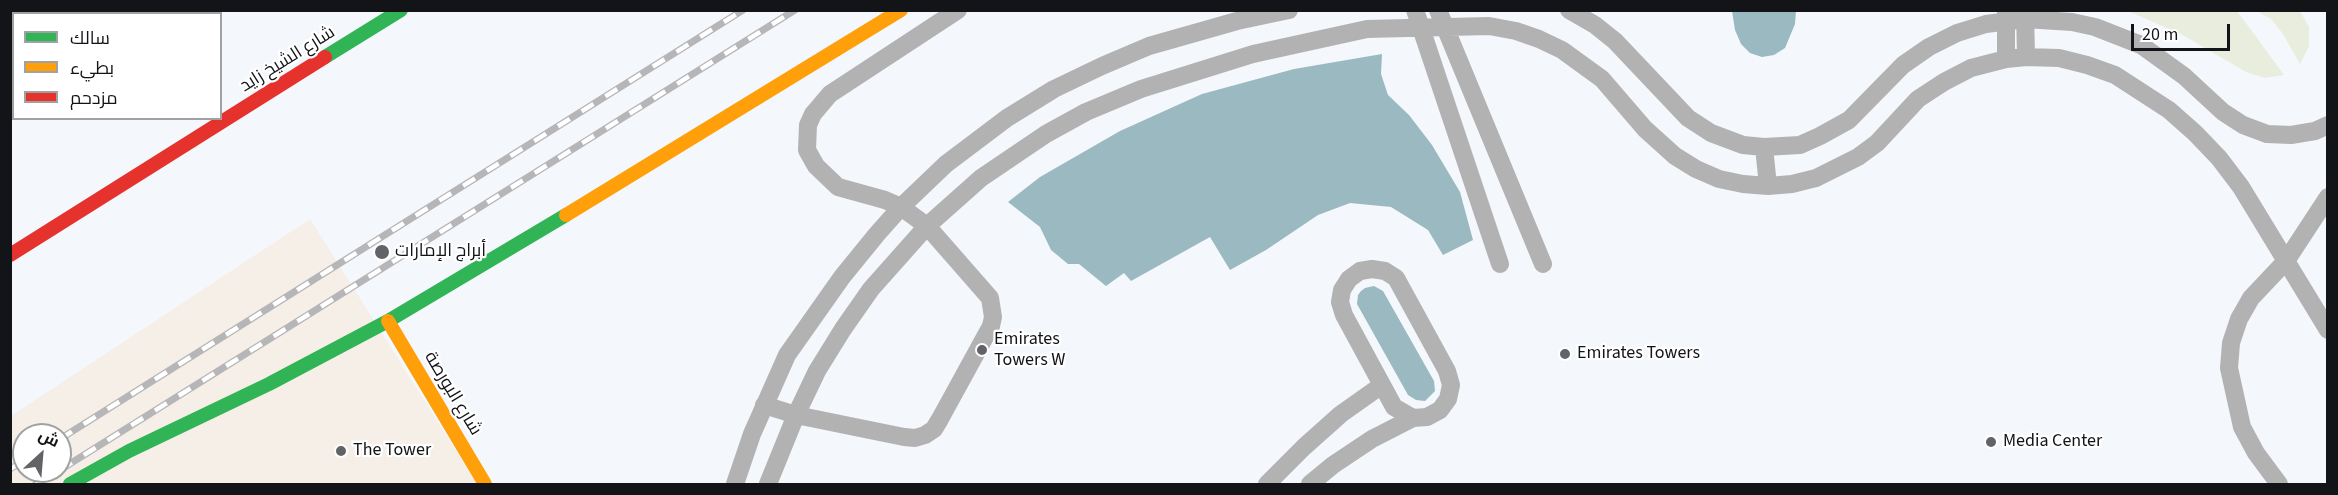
<!DOCTYPE html>
<meta charset="utf-8">
<style>
body{margin:0}
#map{position:relative;width:2338px;height:495px;overflow:hidden;background:#f4f7fc;font-family:"Source Sans 3",Cairo,sans-serif}
canvas{display:block}
.frame{position:absolute;inset:0;border:12px solid #121417;pointer-events:none}
.legend{position:absolute;left:12px;top:12px;width:210px;height:108px;box-sizing:border-box;background:#fff;border:2px solid #a0a1a2;margin:0;padding:8px 10px;list-style:none;font-size:18px;color:#121417}
.legend li{display:flex;align-items:center;gap:12px;height:30px}
.legend b{width:30px;border:2px solid #a0a1a2}
.north{position:absolute;left:12px;top:423px;width:60px;height:60px;box-sizing:border-box;background:#fff;border:2px solid #a0a1a2;border-radius:50%;rotate:26deg;font-size:16px;font-weight:700;line-height:24px;text-align:center;color:#121417}
.north::after{content:'';display:block;margin:auto;width:21px;height:27px;background:#616367;clip-path:polygon(50% 0,100% 100%,50% 72%,0 100%)}
.scale{position:absolute;left:2131px;top:24px;width:99px;height:27px;box-sizing:border-box;border:3px solid #121417;border-top:0;padding-left:8px;font-size:18px;line-height:21px;white-space:nowrap;color:#121417;-webkit-text-stroke:4px #fff;paint-order:stroke}
</style>
<div id="map">
<canvas width="2338" height="495"></canvas>
<div class="frame"></div>
<ul class="legend">
<li><b style="height:8px;background:#30b455"></b>سالك</li>
<li><b style="height:8px;background:#ff9f0a"></b>بطيء</li>
<li><b style="height:8px;background:#e5322d"></b>مزدحم</li>
</ul>
<div class="north">ش</div>
<div class="scale">20 m</div>
</div>
<script>
const ctx = document.querySelector('canvas').getContext('2d');
ctx.lineJoin = 'round';
function paint(path, color) { ctx.fillStyle = color; ctx.fill(path, 'evenodd'); }
const shape = rows => new Path2D(rows.map(r => 'M' + r).join(''));
function trace(path, color, width, dash) { ctx.strokeStyle = color; ctx.lineWidth = width; ctx.lineCap = dash ? 'butt' : 'round'; ctx.setLineDash(dash || []); ctx.stroke(path); }
function drawText(font, color, halo, rows, align = 'center') {
  ctx.font = font + ' "Source Sans 3",Cairo,sans-serif'; ctx.lineWidth = 4.5; ctx.setLineDash([]); ctx.textBaseline = 'middle'; ctx.strokeStyle = halo; ctx.fillStyle = color; for (const [text, x, y, turn = 0] of rows) {
    ctx.save(); ctx.translate(x, y); ctx.rotate((+turn || 0) * Math.PI / 180); ctx.textAlign = isNaN(turn) ? turn : align; if (halo) ctx.strokeText(text, 0, 0); ctx.fillText(text, 0, 0); ctx.restore();
  }
}
const commercial = shape([
 [310,219,477,484,11,484,11,416],
 [24,435,60,435,60,471,24,471]
]);
const green = shape([
 [2128,11,2237,11,2284,75,2265,78,2246,72,2181,34],
 [2257,11,2300,11,2309,27,2309,46,2300,64,2283,34,2271,19]
]);
const water = shape([
 [1732,11,1796,11,1795,24,1785,48,1774,55,1762,57,1750,53,1741,44,1735,30],
 [1382,54,1381,74,1388,95,1409,115,1432,145,1460,192,1473,240,1443,255,1428,230,1391,207,1350,203,1318,215,1266,250,1230,270,1210,237,1131,281,1124,273,1106,286,1079,264,1068,264,1051,250,1040,227,1008,202,1040,177,1120,131,1202,94,1294,69],
 [1374,286,1383,291,1434,381,1435,391,1425,401,1416,400,1408,395,1357,304,1358,295,1361,291,1365,288]
]);
const lane = shape([
 [1415,10,1500,264],
 [1438,10,1543,264],
 [1569,10,1595,25,1615,41,1688,118,1711,133,1743,145,1764,147,1800,145,1820,136,1849,120,1903,65,1929,47,1957,33,1986,24,2025,19,2072,22,2095,27,2141,45,2184,76,2223,112,2243,125,2267,134,2291,135,2315,131,2328,125],
 [2006,10,2006,59],
 [2025,10,2026,57],
 [1764,147,1768,186],
 [1372,269,1385,271,1396,278,1447,371,1451,385,1448,399,1440,410,1427,417,1413,418,1394,407,1344,315,1340,302,1342,290,1349,279,1360,271,1372,269],
 [764,405,796,415,904,437,915,438,925,435,934,429,940,419,991,326,993,317,990,298,927,226,901,207,885,200,838,187,816,166,807,150,808,125,813,114,830,94,958,10],
 [735,484,752,434,787,355,842,277,877,234,901,207,946,164,1007,118,1054,89,1102,66,1149,46,1237,21,1289,10],
 [768,484,796,415,817,371,843,329,871,289,927,226,981,178,1046,134,1086,112,1141,89,1253,54,1367,29,1489,26,1516,31,1539,39,1562,50,1602,79,1645,129,1675,156,1696,169,1719,179,1743,184,1768,186,1792,184,1816,178,1858,157,1877,143,1918,99,1944,82,1971,68,2006,59,2026,57,2059,58,2087,65,2115,75,2169,110,2195,133,2219,158,2241,187,2328,330],
 [1267,484,1304,447,1341,414,1382,385],
 [1310,484,1333,465,1372,439,1413,418],
 [2279,484,2256,453,2242,427,2229,368,2231,343,2239,319,2251,298,2286,261,2328,197]
]);
const fast = shape([
 [325,57,401,10],
 [70,484,129,451,269,384,388,321,566,215]
]);
const slow = shape([
 [10,96,14,95],
 [566,215,901,10],
 [388,321,485,484]
]);
const jam = shape([
 [144,14,149,10],
 [10,255,325,57]
]);
const rail = shape([
 [60,439,743,10],
 [10,469,24,461],
 [60,470,795,10],
 [36,484,58,471]
]);
const markers = [
 [382,252,8,"#616367"],
 [982,350,6,"#616367"],
 [1565,354,6,"#616367"],
 [1991,442,6,"#616367"],
 [341,451,6,"#616367"]
];
const streetNames = [
 ["شارع الشيخ زايد",288,60,-32],
 ["شارع البورصة",452,394,59]
];
const poiNames = [
 ["أبراج الإمارات",395,252],
 ["Emirates",994,340],
 ["Towers W",994,361],
 ["Emirates Towers",1577,354],
 ["Media Center",2003,442],
 ["The Tower",353,451]
];
paint(commercial, '#f6efe7');
paint(green, '#e8edde');
paint(water, '#9ab9c0');
trace(lane, '#b3b2b3', 18);
trace(fast, '#30b455', 14);
trace(slow, '#ff9f0a', 14);
trace(jam, '#e5322d', 14);
trace(rail, '#b6b6b9', 7);
trace(rail, '#fff', 4.5, [14]);
for (const [x, y, r, color] of markers) { const dot = new Path2D(); dot.arc(x, y, r, 0, 2 * Math.PI); ctx.fillStyle = color; ctx.fill(dot); trace(dot, '#fff', 2); }
drawText('18px', '#121417', '#fff', streetNames);
drawText('18px', '#121417', '#fff', poiNames, 'left');
</script>
